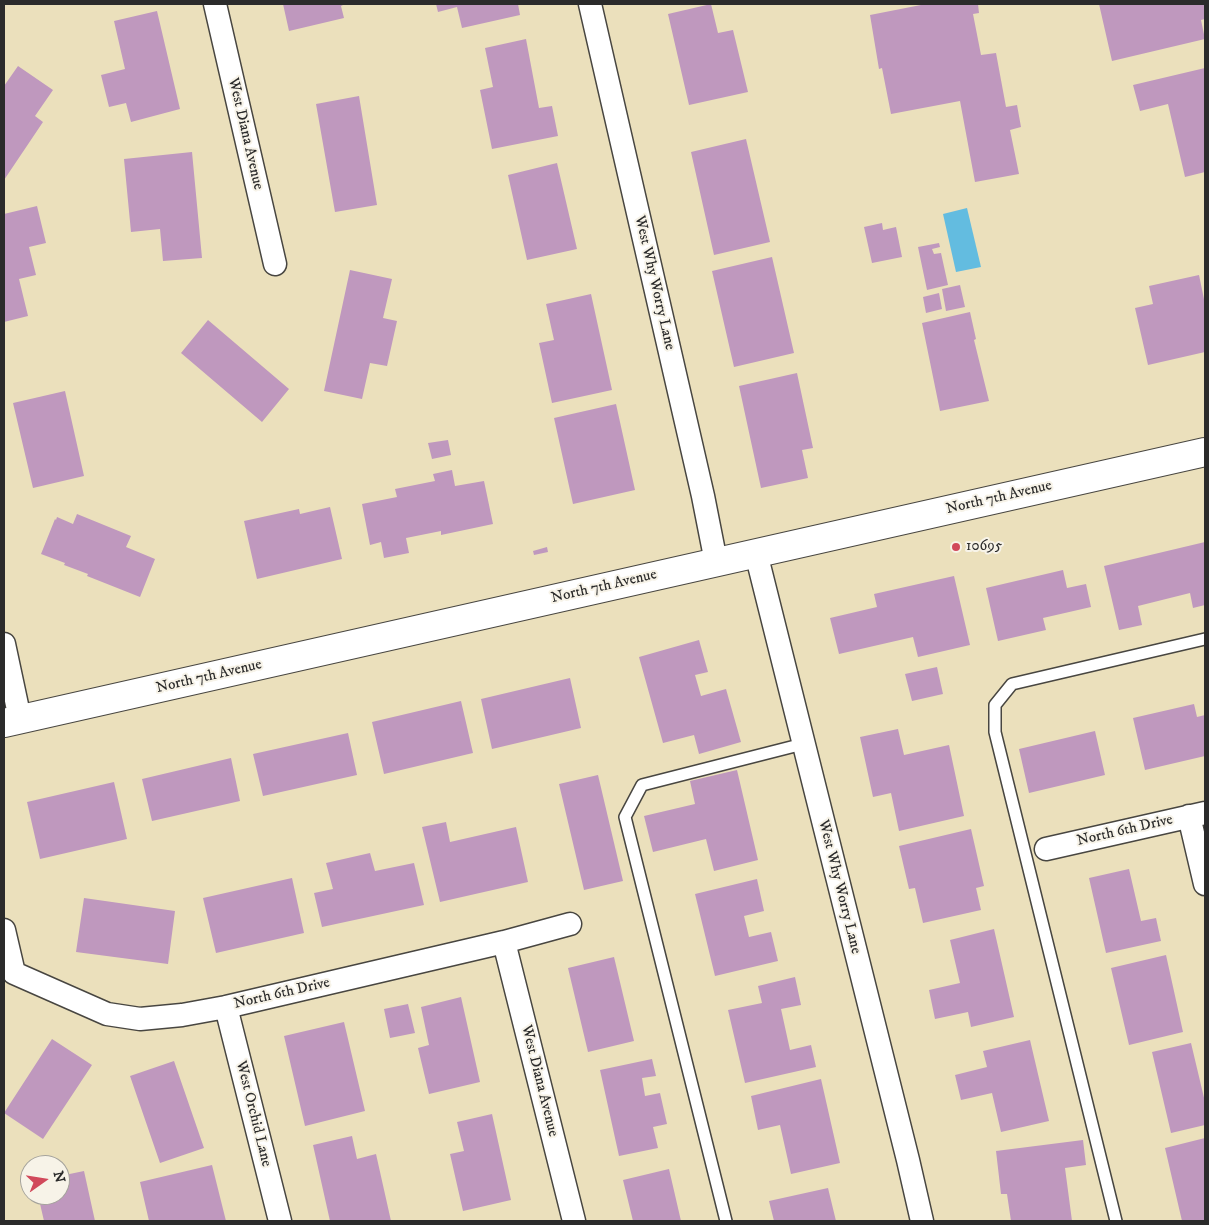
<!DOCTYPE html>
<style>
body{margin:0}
#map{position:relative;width:1209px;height:1225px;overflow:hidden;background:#ebe0bc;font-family:"IM FELL DW Pica",serif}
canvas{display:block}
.frame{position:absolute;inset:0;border:5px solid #2b2b2b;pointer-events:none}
.north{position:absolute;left:20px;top:1155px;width:50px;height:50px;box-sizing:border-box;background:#f7f3e8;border:1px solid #a5a39c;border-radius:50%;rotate:77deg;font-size:14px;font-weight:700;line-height:20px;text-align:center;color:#2b2b2b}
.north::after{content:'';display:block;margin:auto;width:18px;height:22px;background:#d1495b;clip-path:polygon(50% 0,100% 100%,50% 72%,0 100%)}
</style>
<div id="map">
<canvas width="1209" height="1225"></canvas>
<div class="frame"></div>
<div class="north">N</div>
</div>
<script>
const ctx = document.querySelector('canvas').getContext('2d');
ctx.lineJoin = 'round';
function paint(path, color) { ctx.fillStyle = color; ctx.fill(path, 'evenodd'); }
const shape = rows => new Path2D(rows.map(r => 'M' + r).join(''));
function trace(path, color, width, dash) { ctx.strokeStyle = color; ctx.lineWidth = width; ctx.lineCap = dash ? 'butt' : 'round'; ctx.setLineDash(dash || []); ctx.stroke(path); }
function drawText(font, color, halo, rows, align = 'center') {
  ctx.font = font + ' "IM FELL DW Pica",serif'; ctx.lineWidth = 4; ctx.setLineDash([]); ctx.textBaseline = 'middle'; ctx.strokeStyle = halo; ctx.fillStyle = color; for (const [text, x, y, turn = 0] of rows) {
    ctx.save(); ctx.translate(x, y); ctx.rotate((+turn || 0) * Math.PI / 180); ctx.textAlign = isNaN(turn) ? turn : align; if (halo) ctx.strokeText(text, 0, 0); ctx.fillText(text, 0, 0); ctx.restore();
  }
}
const water = shape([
 [967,208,981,267,956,272,943,214]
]);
const building = shape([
 [283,4,345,4,341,6,344,18,289,31],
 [436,4,518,4,520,15,462,28,457,7,438,12],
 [711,4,718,33,733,30,748,92,689,105,668,14],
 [926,4,978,4,979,13,973,14,981,55,996,53,1006,107,1017,105,1021,127,1010,130,1019,174,975,182,960,101,891,114,882,68,879,69,870,15],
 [1099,4,1205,4,1205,19,1201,20,1205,39,1112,61],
 [157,11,180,109,131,122,126,103,109,107,101,75,125,69,114,21],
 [526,39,539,108,552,106,558,136,492,149,480,90,493,87,485,48],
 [18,66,53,90,35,116,43,122,4,180,4,86],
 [1205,68,1205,172,1185,177,1168,104,1140,111,1133,85],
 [359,96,377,205,335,212,316,104],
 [746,139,770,242,714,255,691,152],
 [192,152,202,258,163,261,160,229,131,232,124,159],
 [557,163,577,249,527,260,508,175],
 [37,206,46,243,29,247,36,275,19,279,28,316,4,322,4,214],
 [882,223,883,230,896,227,902,257,872,263,864,227],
 [939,243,940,247,932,249,934,254,941,253,948,285,927,290,918,247],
 [772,257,794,353,734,367,712,271],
 [350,270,392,279,383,318,397,321,387,366,370,363,362,399,324,391],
 [1199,275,1205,304,1205,352,1148,365,1135,308,1153,304,1149,286],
 [960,285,965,307,946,311,942,289],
 [939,293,942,309,926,313,923,297],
 [591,294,612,390,552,403,539,343,554,340,546,304],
 [970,312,976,339,974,340,989,401,940,411,922,323],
 [208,320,289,389,262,422,181,353],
 [797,373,813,448,802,450,808,478,761,488,739,386],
 [65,391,84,476,33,488,13,403],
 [616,404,635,490,573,504,554,418],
 [448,440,451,455,432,459,428,443],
 [452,470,455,486,484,481,493,524,441,535,441,531,406,538,409,553,384,558,381,542,370,545,362,504,397,497,395,489,435,481,433,474],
 [330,507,342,559,257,579,244,521,299,509,300,514],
 [77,514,131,536,126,547,155,559,140,597,87,576,88,574,64,565,65,563,41,554,55,519,56,520,57,517,73,524],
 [1205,542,1205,605,1193,608,1190,593,1138,606,1142,625,1119,630,1104,566],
 [547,547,548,552,534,555,533,551],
 [1063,570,1067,588,1086,584,1091,607,1043,618,1046,630,998,641,986,588],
 [954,576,970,645,918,657,913,637,839,654,830,618,877,607,874,594],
 [699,640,708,672,695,675,701,696,726,689,741,742,699,754,694,735,663,743,639,657],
 [937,667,943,694,912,701,905,674],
 [570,678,581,728,492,749,481,699],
 [461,701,473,753,384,774,372,722],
 [1194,704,1197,717,1205,715,1205,756,1145,770,1133,718],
 [898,729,904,755,949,745,964,816,899,831,891,793,873,797,860,737],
 [1095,731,1105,775,1029,793,1019,749],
 [348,733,357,775,263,796,253,754],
 [231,758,240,801,152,821,142,779],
 [737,770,758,860,714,871,706,839,653,852,644,816,695,804,690,781],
 [598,775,623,881,584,890,559,784],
 [114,782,127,839,40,859,27,802],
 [446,822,450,842,516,827,528,882,440,902,422,827],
 [971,829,984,886,976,888,981,910,923,923,915,888,909,889,899,846],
 [370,853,375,871,414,863,424,905,322,927,314,893,333,889,326,863],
 [1129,869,1141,921,1156,918,1161,941,1106,953,1089,878],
 [292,878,304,933,216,953,203,898],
 [757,879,764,911,744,916,749,937,771,932,778,961,715,976,695,894],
 [84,898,175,911,168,964,76,952],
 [994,929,1014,1017,971,1027,968,1012,935,1019,929,990,960,983,950,940],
 [1166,955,1183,1032,1129,1045,1111,968],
 [614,957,634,1041,588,1052,568,968],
 [795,977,801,1005,781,1009,790,1050,811,1045,816,1067,745,1083,728,1010,762,1003,758,986],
 [461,997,480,1082,429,1094,418,1048,429,1045,421,1007],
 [408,1004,415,1033,390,1038,384,1009],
 [344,1022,365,1111,305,1126,284,1036],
 [52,1039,92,1065,43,1139,4,1113],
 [1030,1040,1049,1121,1001,1132,992,1093,961,1100,955,1075,987,1067,983,1051],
 [1191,1043,1205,1102,1205,1125,1171,1133,1152,1052],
 [652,1059,656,1076,642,1078,645,1096,660,1093,667,1124,653,1127,658,1148,619,1156,600,1070],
 [174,1061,204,1148,160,1163,130,1076],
 [821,1079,840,1163,791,1174,780,1125,758,1130,751,1096],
 [492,1114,511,1200,463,1211,450,1154,464,1151,457,1122],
 [352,1136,357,1159,376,1154,391,1221,330,1221,313,1145],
 [1205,1138,1205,1220,1182,1221,1165,1148],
 [1083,1140,1086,1165,1065,1168,1072,1221,1011,1221,1007,1194,1001,1194,996,1151],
 [212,1165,226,1221,149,1221,140,1182],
 [669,1169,681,1221,633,1221,623,1180],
 [84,1171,95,1221,44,1221,38,1195,60,1195,60,1176],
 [828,1188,836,1221,774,1221,769,1201]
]);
const lane = shape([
 [726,1221,625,817,642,785,803,744],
 [1116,1221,995,732,995,705,1012,684,1205,639]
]);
const street = shape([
 [215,4,275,264],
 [590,4,703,496,716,562],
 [756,553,908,1160,922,1221],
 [4,644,20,719],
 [1189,816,1205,884],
 [1046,849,1205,813],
 [4,930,14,973],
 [504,942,574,1221],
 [14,973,107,1014,140,1019,182,1015,226,1007,504,942,570,924],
 [226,1007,280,1221]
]);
const secondary = shape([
 [4,723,1205,452]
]);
const markers = [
 [956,547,5,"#d1495b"]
];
const streetNames = [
 ["West Diana Avenue",245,134,77],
 ["West Why Worry Lane",654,283,77],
 ["North 7th Avenue",999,498,-13],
 ["North 7th Avenue",604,587,-13],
 ["North 7th Avenue",209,677,-13],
 ["North 6th Drive",1125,831,-13],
 ["West Why Worry Lane",839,887,76],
 ["North 6th Drive",282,994,-13],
 ["West Diana Avenue",539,1081,76],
 ["West Orchid Lane",253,1114,76]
];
const poiNames = [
 ["10695",966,547]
];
paint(water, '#63bce0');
paint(building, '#bf98be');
trace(lane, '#484641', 14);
trace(street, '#484641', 25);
trace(secondary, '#484641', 30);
trace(lane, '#fff', 11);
trace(street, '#fff', 22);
trace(secondary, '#fff', 28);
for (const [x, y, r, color] of markers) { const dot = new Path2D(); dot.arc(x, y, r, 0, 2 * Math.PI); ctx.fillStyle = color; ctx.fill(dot); trace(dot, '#f7f3e8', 2); }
drawText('15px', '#2b2b2b', '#f7f3e8', streetNames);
drawText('15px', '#2b2b2b', '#f7f3e8', poiNames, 'left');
</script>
